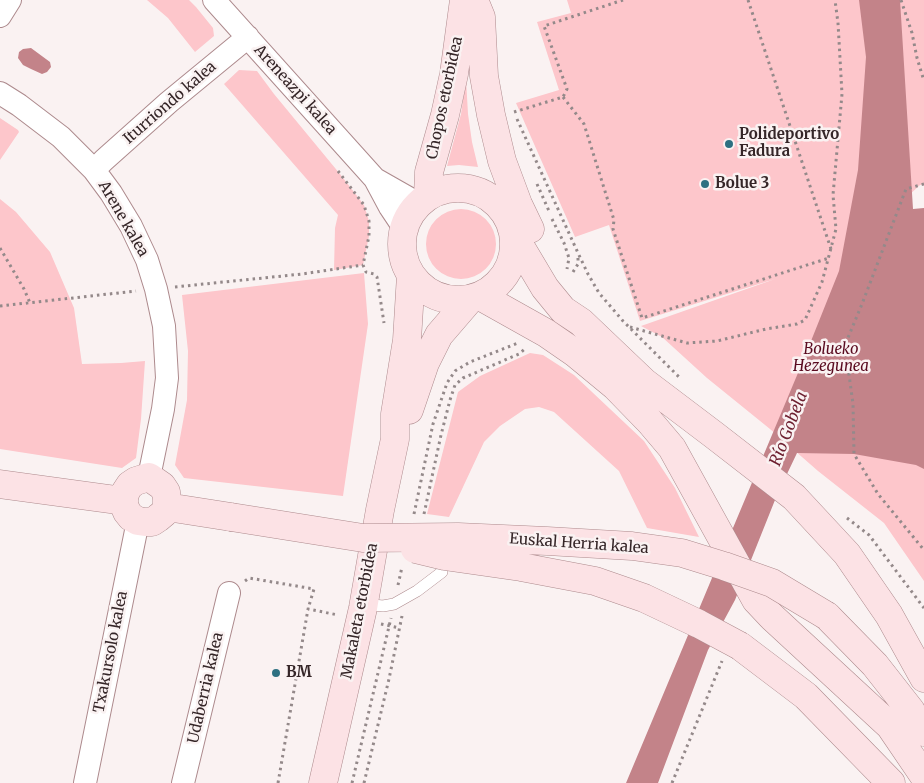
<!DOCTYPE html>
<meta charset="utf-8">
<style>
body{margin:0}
canvas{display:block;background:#faf2f2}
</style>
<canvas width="924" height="783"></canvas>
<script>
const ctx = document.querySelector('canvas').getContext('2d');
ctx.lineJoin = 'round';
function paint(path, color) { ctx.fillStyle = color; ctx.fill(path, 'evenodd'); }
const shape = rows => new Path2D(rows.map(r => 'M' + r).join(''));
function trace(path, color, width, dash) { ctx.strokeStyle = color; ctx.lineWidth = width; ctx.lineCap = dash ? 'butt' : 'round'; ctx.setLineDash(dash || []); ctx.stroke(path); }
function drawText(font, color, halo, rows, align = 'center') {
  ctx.font = font + ' Merriweather,serif'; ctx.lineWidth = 5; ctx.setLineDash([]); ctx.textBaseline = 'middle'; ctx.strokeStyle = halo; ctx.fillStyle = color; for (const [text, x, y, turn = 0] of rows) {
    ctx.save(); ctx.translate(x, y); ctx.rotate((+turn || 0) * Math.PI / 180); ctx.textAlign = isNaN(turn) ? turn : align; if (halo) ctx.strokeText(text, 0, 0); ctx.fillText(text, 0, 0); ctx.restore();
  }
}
const green = shape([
 [147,0,189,0,196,7,213,28,214,36,195,52,168,18],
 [567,0,924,0,924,184,920,185,843,256,924,229,924,581,884,523,818,471,770,429,707,378,662,337,641,326,775,279,640,321,609,225,575,237,516,103,559,90,537,22,571,13],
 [239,70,257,71,274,94,340,174,364,205,369,221,369,236,363,265,334,270,335,228,338,215,224,84],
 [466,79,468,114,472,142,478,167,459,165,447,166,461,114],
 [0,118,18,130,19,132,0,160],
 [0,199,16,212,50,252,74,308,82,364,121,363,145,361,141,419,136,458,122,468,0,449],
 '426 244a35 35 0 1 1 70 0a35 35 0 1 1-70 0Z',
 [364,273,368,324,343,496,184,478,175,465,187,400,188,351,182,295],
 [530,353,543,355,574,375,644,441,675,488,699,537,647,528,619,471,554,412,539,407,525,409,500,426,484,442,449,517,427,514,458,392,480,376]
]);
const water = shape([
 [859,0,900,0,913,209,924,208,924,469,916,465,854,454,797,453,777,495,735,600,708,650,658,783,626,783,803,361,839,271,858,170,866,57],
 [31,48,50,62,51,67,47,72,42,74,31,69,23,65,18,58,19,52,23,49]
]);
const path = shape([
 [748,0,831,249],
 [901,0,912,33,917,58,924,81],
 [563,97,584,124,614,220,613,229,642,318,829,258],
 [514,112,563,97,567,89,544,26,623,0],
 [517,119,578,253,588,274,599,293,623,321,681,379],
 [338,171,364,205,369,221,369,236,363,265,366,272,374,274,377,277,384,323],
 [537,184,549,211],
 [924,184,906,189,862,304,845,345,853,404,854,454,878,494,924,550],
 [552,219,564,243,569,258,567,269],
 [0,248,24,289,30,303],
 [573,272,578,264,578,254],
 [175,287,302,274,363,265],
 [0,306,136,291],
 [630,327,687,343,717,341,766,329,797,324,805,320,822,282,836,229,833,195,842,94,838,23,835,0],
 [414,514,433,424,447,383,455,371,470,362,518,343],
 [424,514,441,435,450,400,455,385,463,378,519,354,526,348],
 [847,518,869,535,924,608],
 [245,581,249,578,314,589,308,609],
 [398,585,402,567],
 [381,624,400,628],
 [278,783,308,609,338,615],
 [352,783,391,618],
 [364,783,389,679,402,616],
 [672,783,722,661]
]);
const lane = shape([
 [363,604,383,606,394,604,417,591,442,572]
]);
const street = shape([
 [214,0,375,179,390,207,404,228],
 [0,16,10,0],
 [0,93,19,105,61,137,94,170,111,193,131,226,147,260,156,289,164,326,167,378,163,409,149,477],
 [94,170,104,160,169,102,248,37],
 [375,179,419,204],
 [85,783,138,521],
 [183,783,229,593]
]);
const secondary = shape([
 [474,0,481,17,484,76,491,115,502,161,518,204,530,229],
 '402 244a56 56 0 1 1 112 0a56 56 0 1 1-112 0Z',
 [428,196,429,172,445,115,454,74,464,0],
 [514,236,545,288,563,310,581,322,644,382,714,435,794,497,847,554,889,615,924,678],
 [480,296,546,333,575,353,615,386,650,422,672,448,756,600,772,617,890,726,924,776],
 [409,410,425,363,439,335,470,299],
 [149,477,162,486,166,492,167,499,167,507,164,513,158,518,152,522,145,522,138,521,131,517,127,512,124,505,124,498,126,491,130,485,136,481,149,477],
 [0,484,124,501],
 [167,507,231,517],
 [827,616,875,665,911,711,924,732],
 [740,646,806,696,891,783],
 [323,783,363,608,380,510,395,439,395,414,407,340,411,275]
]);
const secondaryBridge = shape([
 [231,517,363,538,458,537,547,541,632,546,682,553,724,566,772,583,827,616],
 [415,549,444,556,521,567,595,581,644,598,699,624,740,646]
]);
const markers = [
 [729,144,5,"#2d7081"],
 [705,184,5,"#2d7081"],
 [276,673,5,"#2d7081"]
];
const streetNames = [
 ["Areneazpi kalea",295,90,48],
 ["Chopos etorbidea",445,98,-78],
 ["Iturriondo kalea",170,103,-41],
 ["Arene kalea",123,219,60],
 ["Euskal Herria kalea",579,544,4],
 ["Makaleta etorbidea",360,611,-79],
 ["Txakursolo kalea",111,652,-79],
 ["Udaberria kalea",206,688,-77]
];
const poiNames = [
 ["Polideportivo",739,135],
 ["Fadura",739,152],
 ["Bolue 3",715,184],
 ["BM",286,673]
];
const parkNames = [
 ["Bolueko",831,350],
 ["Hezegunea",831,367]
];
const waterNames = [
 ["Río Gobela",789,429,-69]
];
paint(green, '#fdc6cb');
paint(water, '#c38389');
trace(lane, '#ad8a8d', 12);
trace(street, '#ad8a8d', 24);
trace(secondary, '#ad8a8d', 29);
trace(path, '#94898a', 3, [2.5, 4]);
trace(lane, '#fff', 11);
trace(street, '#fff', 22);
trace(secondary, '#fce2e5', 28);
trace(secondaryBridge, '#ad8a8d', 29, []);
trace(secondaryBridge, '#fce2e5', 28);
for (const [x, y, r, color] of markers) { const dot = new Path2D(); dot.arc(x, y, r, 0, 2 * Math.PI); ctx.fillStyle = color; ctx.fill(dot); trace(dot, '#faf2f2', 2); }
drawText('15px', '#352628', '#faf2f2', streetNames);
drawText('bold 15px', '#352628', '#faf2f2', poiNames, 'left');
drawText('italic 15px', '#5a0b20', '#faf2f2', parkNames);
drawText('italic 16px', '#6e2030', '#faf2f2', waterNames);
</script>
